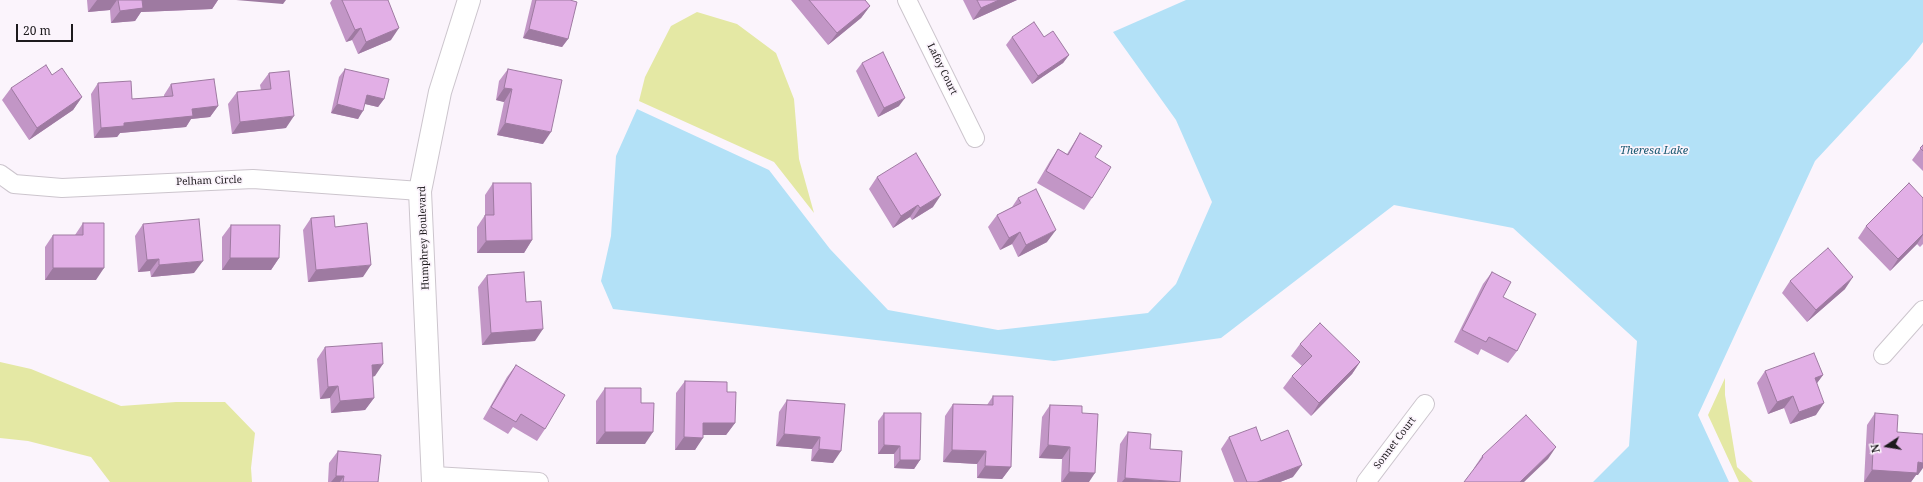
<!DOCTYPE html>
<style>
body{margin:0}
#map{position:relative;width:1923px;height:482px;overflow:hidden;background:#fbf4fc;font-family:"Noto Serif",serif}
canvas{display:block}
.north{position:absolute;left:1867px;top:426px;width:40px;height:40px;-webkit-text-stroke:3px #fbf4fc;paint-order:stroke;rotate:258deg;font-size:11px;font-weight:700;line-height:16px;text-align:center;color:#1d1a1d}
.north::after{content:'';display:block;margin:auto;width:14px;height:18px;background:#1d1a1d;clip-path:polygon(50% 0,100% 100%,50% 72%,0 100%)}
.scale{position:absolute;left:16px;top:24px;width:57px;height:18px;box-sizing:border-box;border:2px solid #1d1a1d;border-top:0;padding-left:5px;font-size:12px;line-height:14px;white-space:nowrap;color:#1d1a1d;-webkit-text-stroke:3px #fbf4fc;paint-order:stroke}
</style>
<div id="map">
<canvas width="1923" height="482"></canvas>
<div class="north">N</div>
<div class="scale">20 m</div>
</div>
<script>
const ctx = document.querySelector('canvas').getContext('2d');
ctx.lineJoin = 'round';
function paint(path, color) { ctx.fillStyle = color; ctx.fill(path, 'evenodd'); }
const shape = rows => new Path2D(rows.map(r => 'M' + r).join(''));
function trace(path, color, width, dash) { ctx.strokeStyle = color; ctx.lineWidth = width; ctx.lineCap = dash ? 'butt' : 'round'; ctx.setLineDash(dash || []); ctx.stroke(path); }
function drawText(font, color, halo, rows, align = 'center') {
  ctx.font = font + ' "Noto Serif",serif'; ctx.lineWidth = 3.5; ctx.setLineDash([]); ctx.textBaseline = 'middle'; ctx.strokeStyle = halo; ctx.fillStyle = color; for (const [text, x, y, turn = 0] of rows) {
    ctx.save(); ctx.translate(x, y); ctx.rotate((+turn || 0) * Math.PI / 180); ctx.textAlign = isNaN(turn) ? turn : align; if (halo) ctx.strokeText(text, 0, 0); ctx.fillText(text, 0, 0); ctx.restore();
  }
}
const green = shape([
 [697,12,737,24,776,53,794,99,799,159,814,213,774,162,639,101,645,77,671,26],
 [0,362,31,369,121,406,176,402,225,402,255,433,251,468,252,482,110,482,91,457,28,441,0,438],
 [1725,378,1725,395,1737,467,1753,482,1739,482,1708,415]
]);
const water = shape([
 [1186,0,1923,0,1923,42,1910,59,1815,161,1698,415,1729,482,1593,482,1629,446,1637,341,1513,228,1394,205,1221,338,1054,361,613,309,601,281,611,236,616,156,637,109,769,170,830,249,888,310,998,330,1148,313,1176,284,1212,202,1176,120,1113,32]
]);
const minor = shape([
 [907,0,975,138],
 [0,174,14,184,62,188,253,179,420,191],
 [1883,355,1923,310],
 [434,476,539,482],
 [1366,482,1425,404]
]);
const tertiary = shape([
 [433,482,420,191,440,92,469,0]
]);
const wall = shape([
 [87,0,218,0,212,9,141,12,135,21,111,23,110,10,88,12],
 [332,0,388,0,391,40,358,54,352,40,346,42,330,3],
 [532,0,570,0,568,39,562,47,523,38],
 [791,0,865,0,870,6,861,18,828,45],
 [963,0,1017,0,973,20],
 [1012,37,1044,37,1069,55,1063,63,1032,84,1006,45],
 [862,63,899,106,878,117,856,71],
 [345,69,384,99,378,107,365,104,358,119,331,113,339,77],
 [508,69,543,144,497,135,504,102,496,100,499,81],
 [269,73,286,128,232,134,228,104,237,92,261,90,260,85],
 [52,75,82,97,73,110,29,140,2,100,11,88],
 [98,83,132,99,164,97,164,95,171,84,218,106,210,117,191,119,186,127,120,133,117,137,94,138,91,94],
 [1080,133,1095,157,1092,198,1084,210,1037,183,1050,161,1058,149,1067,154],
 [1923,145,1923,171,1912,160],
 [877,177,933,207,912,220,910,217,893,228,869,189],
 [493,183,532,240,524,253,477,253,477,227,485,215,485,195],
 [1018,198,1047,242,1018,257,1012,244,1000,250,988,227,997,215,1012,207],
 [1923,198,1923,244,1920,247,1917,244,1890,271,1858,238,1866,226],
 [311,218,335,227,363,277,308,282,303,230],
 [83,223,96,280,45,280,45,247,53,235,75,235],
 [143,224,194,273,151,277,150,271,138,272,135,236],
 [231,225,279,258,271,270,222,270,222,237],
 [1492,272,1503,297,1517,351,1508,363,1481,349,1478,355,1454,342,1483,284],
 [487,275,526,302,535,341,482,345,478,287],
 [1790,281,1845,289,1807,322,1782,293],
 [1300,344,1360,362,1352,374,1311,416,1283,388,1292,376,1302,366,1291,356],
 [325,347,375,376,372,377,374,398,365,410,331,413,330,398,320,399,317,359],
 [516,365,545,429,537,441,513,427,508,434,483,419,507,377],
 [1765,371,1823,375,1817,383,1816,415,1790,424,1784,408,1768,414,1757,383],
 [685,381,727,392,735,423,726,435,703,435,695,450,675,450,676,393],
 [605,388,641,403,645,444,596,444,596,401],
 [993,396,1011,467,1002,479,977,478,977,464,943,462,945,416,953,404,987,405],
 [787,400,845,404,833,463,811,461,812,449,776,446,779,412],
 [1050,405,1082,413,1089,482,1061,482,1062,459,1039,458,1042,417],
 [884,413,920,460,914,469,894,468,894,454,878,454,878,421],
 [1875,413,1897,432,1918,475,1916,475,1911,482,1864,482,1867,425],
 [1128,432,1150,449,1180,482,1117,482,1120,444],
 [1229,437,1261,441,1293,477,1280,482,1234,482,1221,449],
 [338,451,378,482,328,482,329,463],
 [1482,456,1548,459,1474,468]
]);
const shadedWall = shape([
 [97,0,117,0,110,10,88,12],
 [142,0,218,0,212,9,141,12,135,21,111,23,120,11],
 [236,0,286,0,283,4],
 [999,0,1017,0,973,20,981,8],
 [870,6,861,18,828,45,837,33],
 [361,28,352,40,346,42,355,30],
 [399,28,391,40,358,54,366,42],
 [529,29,568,39,562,47,523,38],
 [1069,55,1063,63,1032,84,1038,76],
 [504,88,512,89,504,102,496,100],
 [367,95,384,99,378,107,361,103],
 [82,97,73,110,29,140,37,128],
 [905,98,899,106,878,117,884,108],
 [337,104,363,111,358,119,331,113],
 [218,106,210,117,191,119,186,127,120,133,117,137,94,138,101,128,192,109],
 [294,116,286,128,232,134,240,122],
 [505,123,551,132,543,144,497,135],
 [941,195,933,207,912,220,920,208],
 [918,205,910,217,893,228,901,216],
 [1056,230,1047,242,1018,257,1026,245],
 [1020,232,1012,244,1000,250,1009,238],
 [1923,234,1923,235,1917,244,1890,271,1898,259],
 [532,240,524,253,477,253,486,241],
 [230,258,279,258,271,270,222,270],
 [159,259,150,271,138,272,147,260],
 [203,261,194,273,151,277,159,265],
 [371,265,363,277,308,282,316,270],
 [53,268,104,268,96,280,45,280],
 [1853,277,1845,289,1807,322,1816,310],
 [543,329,535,341,482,345,491,333],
 [1360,362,1352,374,1311,416,1319,403],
 [383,364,375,376,363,378,372,365],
 [1823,375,1814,387,1815,378],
 [338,386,330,398,320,399,328,387],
 [1793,396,1784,408,1768,414,1777,402],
 [374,398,365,410,331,413,340,401],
 [1824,403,1816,415,1790,424,1799,412],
 [703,423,735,423,726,435,695,435],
 [605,432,653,432,645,444,596,444],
 [784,434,820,437,812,449,776,446],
 [684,437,703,438,695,450,675,450],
 [884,445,900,446,894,454,878,454],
 [1048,445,1070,447,1062,459,1039,458],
 [1556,447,1548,459,1524,482,1520,482],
 [819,449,841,451,833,463,811,461],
 [952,450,986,451,977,464,943,462],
 [900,460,920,460,914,469,894,468],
 [1918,462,1923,463,1923,468,1918,475,1916,475,1911,482,1864,482,1872,470],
 [1302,465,1293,477,1280,482,1257,482],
 [985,466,1011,467,1002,479,977,478],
 [1069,472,1095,473,1089,482,1062,482],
 [336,476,344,476,340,482,331,482],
 [1125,478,1177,482,1122,482]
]);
const building = shape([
 [118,0,149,0,142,0,143,8,120,11,118,0],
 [342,0,388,0,399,28,366,42,361,28,355,30,342,0],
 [536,0,570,0,577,2,568,39,529,29,536,0],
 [809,0,865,0,870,6,837,33,809,0],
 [977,0,999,0,981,8,977,0],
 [1034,22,1044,37,1053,31,1069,55,1038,76,1012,37,1034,22],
 [883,52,905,98,884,108,862,63,883,52],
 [46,65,52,75,62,68,82,97,37,128,11,88,46,65],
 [345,69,389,79,384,99,367,95,363,111,337,104,345,69],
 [508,69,562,80,551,132,505,123,512,89,504,88,508,69],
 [289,71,294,116,240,122,237,92,271,89,269,73,289,71],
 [214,79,218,106,192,109,193,116,124,123,124,126,101,128,98,83,131,81,132,99,173,96,171,84,214,79],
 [1080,133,1102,146,1095,157,1111,167,1092,198,1046,171,1058,149,1068,155,1080,133],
 [1923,145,1923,151,1920,148,1923,145],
 [916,153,941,195,920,208,918,205,901,216,877,177,916,153],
 [493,183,531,183,532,240,486,241,485,215,494,215,493,183],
 [1909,183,1923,198,1923,234,1898,259,1866,226,1909,183],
 [1036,189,1056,230,1026,245,1020,232,1009,238,997,215,1021,203,1018,198,1036,189],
 [334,216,335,227,367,223,371,265,316,270,311,218,334,216],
 [199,219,203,261,159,265,159,259,147,260,143,224,199,219],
 [83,223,104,223,104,268,53,268,53,235,83,235,83,223],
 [231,225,280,225,279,258,230,258,231,225],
 [1828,248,1853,277,1816,310,1790,281,1828,248],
 [524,272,526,302,541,301,543,329,491,333,487,275,524,272],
 [1492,272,1511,282,1503,297,1536,314,1517,351,1489,337,1486,342,1462,330,1492,272],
 [1320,323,1360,362,1319,403,1292,376,1312,356,1300,344,1320,323],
 [382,343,383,364,372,365,374,398,340,401,338,386,328,387,325,347,382,343],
 [1814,353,1823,375,1815,378,1824,403,1799,412,1793,396,1777,402,1765,371,1814,353],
 [516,365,565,395,545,429,521,414,516,422,491,407,516,365],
 [685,381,727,382,727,392,736,392,735,423,703,423,703,438,684,437,685,381],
 [605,388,641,388,641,403,654,403,653,432,605,432,605,388],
 [993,396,1013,396,1011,467,985,466,986,451,952,450,953,404,993,405,993,396],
 [787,400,845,404,841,451,819,449,820,437,784,434,787,400],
 [1050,405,1082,406,1082,413,1098,414,1095,473,1069,472,1070,447,1048,445,1050,405],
 [884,413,921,413,920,460,900,460,900,446,884,445,884,413],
 [1875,413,1898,415,1897,432,1923,434,1923,463,1918,462,1917,473,1872,470,1875,413],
 [1526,415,1556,447,1520,482,1464,482,1483,457,1482,456,1526,415],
 [1256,427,1261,441,1288,430,1302,465,1257,482,1247,482,1229,437,1256,427],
 [1128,432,1151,434,1150,449,1182,451,1180,482,1125,478,1128,432],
 [338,451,381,455,378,482,343,482,344,476,336,476,338,451]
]);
const streetNames = [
 ["Lafoy Court",942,69,64],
 ["Pelham Circle",209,181,-2],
 ["Humphrey Boulevard",424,238,-92],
 ["Sonnet Court",1395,443,-53]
];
const waterNames = [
 ["Theresa Lake",1654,151]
];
paint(green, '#e4e8a4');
paint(water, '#b3e1f7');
trace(minor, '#ccc5cd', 20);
trace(tertiary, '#ccc5cd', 24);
trace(minor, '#fff', 18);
trace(tertiary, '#fff', 22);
paint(wall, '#c296c6');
paint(shadedWall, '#9e7aa1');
paint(building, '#e2afe6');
trace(building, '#9e7aa1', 1);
drawText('10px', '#1d1a1d', '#fbf4fc', streetNames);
drawText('italic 11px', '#185871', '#fbf4fc', waterNames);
</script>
